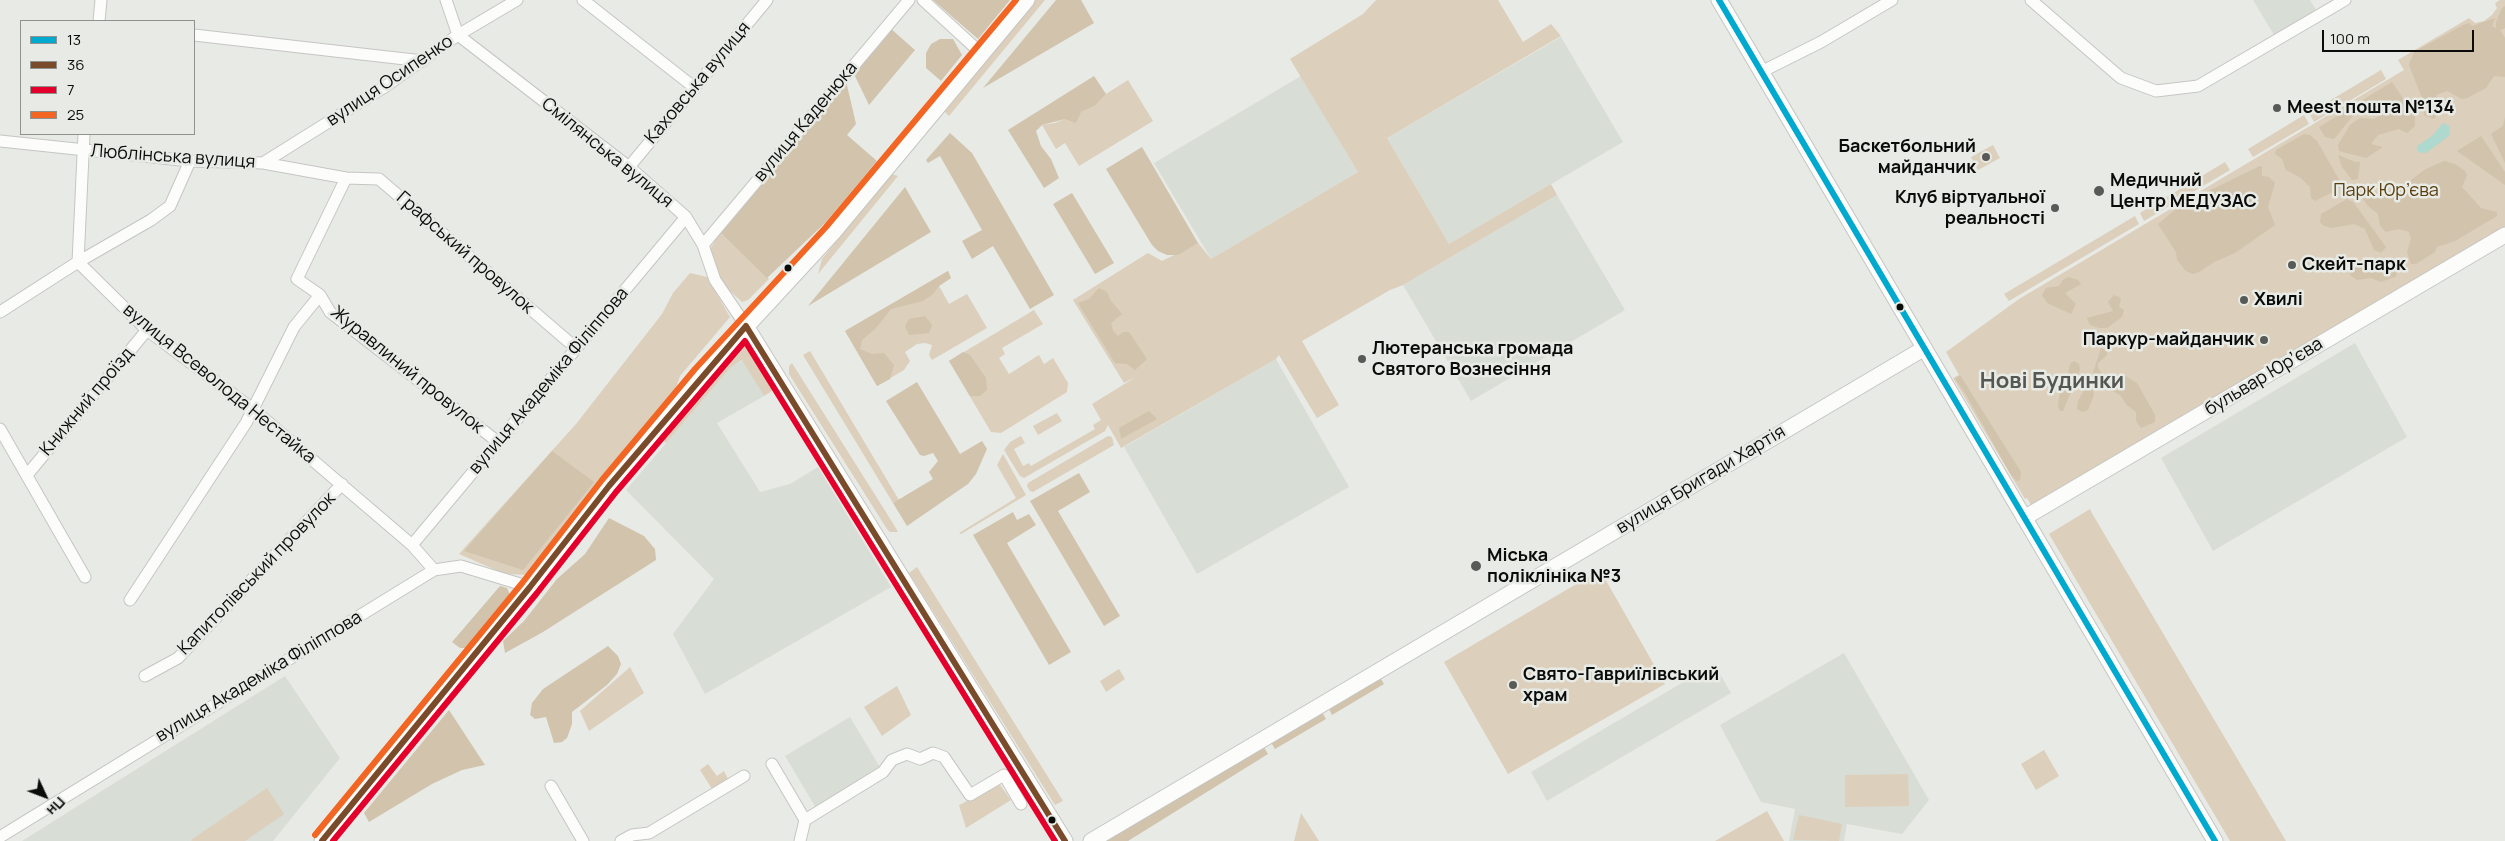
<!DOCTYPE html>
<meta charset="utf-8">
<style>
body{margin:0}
#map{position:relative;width:2505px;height:841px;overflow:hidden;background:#e8eae6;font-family:Manrope,sans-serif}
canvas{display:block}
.legend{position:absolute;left:20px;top:20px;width:175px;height:115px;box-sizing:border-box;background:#e8ebe5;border:1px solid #90928d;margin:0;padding:6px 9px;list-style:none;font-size:15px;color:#0b0c0a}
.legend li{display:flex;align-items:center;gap:10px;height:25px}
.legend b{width:25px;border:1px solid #90928d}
.north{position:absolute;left:20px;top:771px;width:50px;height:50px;-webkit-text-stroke:4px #e8ebe5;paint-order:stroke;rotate:133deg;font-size:14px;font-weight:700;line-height:20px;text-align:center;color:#0b0c0a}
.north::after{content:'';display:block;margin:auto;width:18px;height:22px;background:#0b0c0a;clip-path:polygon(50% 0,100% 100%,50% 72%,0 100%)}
.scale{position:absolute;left:2322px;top:30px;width:152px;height:22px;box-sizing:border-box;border:2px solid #0b0c0a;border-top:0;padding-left:6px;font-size:15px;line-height:18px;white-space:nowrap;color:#0b0c0a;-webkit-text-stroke:4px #e8ebe5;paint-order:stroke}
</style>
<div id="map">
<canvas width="2505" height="841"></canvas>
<ul class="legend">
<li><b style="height:6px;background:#00a9ce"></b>13</li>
<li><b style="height:6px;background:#7a4b2a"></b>36</li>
<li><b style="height:6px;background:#e4002b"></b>7</li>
<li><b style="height:6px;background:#f26522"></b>25</li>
</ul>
<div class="north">Пн</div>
<div class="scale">100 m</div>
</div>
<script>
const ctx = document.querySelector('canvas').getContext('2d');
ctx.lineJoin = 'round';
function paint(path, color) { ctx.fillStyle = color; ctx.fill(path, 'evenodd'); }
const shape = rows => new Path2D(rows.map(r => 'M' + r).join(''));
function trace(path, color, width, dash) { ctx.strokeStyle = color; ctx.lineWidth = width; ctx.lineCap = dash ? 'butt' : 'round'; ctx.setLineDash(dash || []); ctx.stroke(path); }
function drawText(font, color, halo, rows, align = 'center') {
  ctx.font = font + ' Manrope,sans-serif'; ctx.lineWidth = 5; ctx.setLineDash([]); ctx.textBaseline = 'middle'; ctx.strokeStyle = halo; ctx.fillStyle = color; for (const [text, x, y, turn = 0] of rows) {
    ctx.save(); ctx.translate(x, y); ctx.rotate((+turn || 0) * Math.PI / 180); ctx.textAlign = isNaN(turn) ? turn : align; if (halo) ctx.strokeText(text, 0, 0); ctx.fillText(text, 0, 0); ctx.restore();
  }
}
const built = shape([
 [2253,0,2310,0,2319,15,2277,40],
 [1561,37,1623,142,1449,244,1387,138],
 [1301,76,1358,172,1211,259,1154,163],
 [1557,195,1625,310,1471,401,1403,285],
 [2355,343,2407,437,2213,551,2161,458],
 [1276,359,1349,487,1197,574,1124,447],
 [743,360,764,396,717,423,760,492,790,484,818,467,891,587,705,694,673,634,714,579,626,490,731,367],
 [1844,653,1929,800,1902,834,1847,824,1844,841,1789,841,1795,809,1761,802,1720,725],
 [1714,664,1731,693,1547,801,1531,772],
 [285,676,340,758,273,841,22,841],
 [850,717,881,769,816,808,785,756]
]);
const green = shape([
 [1034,0,1045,0,949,116,943,110],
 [1376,0,1498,0,1523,42,1551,24,1561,36,1387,138,1449,244,1551,184,1557,195,1403,285,1390,290,1302,341,1339,405,1317,418,1279,355,1276,359,1121,448,1108,425,1105,431,1024,478,1020,476,1004,450,1010,442,1021,436,1025,443,1014,449,1023,466,1029,463,1031,466,1095,429,1093,425,1101,420,1092,404,1136,377,1124,383,1073,300,1148,253,1162,261,1198,243,1211,259,1358,172,1290,59,1363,14],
 [2500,0,2505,0,2505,231,2031,505,2027,498,2025,499,1953,378,1959,375,1946,352,2019,299,2404,70,2398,60,2469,18,2475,23,2484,21,2492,15,2497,8,2495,3],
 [2381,70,2386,79,2314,122,2309,113],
 [1128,80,1153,121,1079,166,1065,143,1056,149,1042,125,1055,123,1095,106,1106,94],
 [2304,115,2309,124,2253,157,2248,149],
 [1993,145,2000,158,1978,170,1971,157],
 [2225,162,2230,170,2144,221,2140,213],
 [891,174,898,176,818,274,822,259],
 [2135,216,2139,224,2009,301,2004,294],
 [720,232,769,279,748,300,742,302,721,283,709,251],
 [948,271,951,278,939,286,949,304,967,294,987,328,932,360,929,355,932,345,925,343,917,344,905,352,910,361,904,370,877,386,845,331],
 [690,273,707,277,730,317,680,376,673,396,529,575,505,574,459,554,576,424,662,314,673,293],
 [1034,310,1043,324,1002,348,1005,354,999,358,1009,374,1039,355,1044,364,1053,358,1068,383,1067,392,1001,433,991,432,949,361],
 [743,341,751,344,778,387,764,396,742,360,731,367,666,443,663,441,660,438,730,351],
 [810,351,899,500,893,503,803,355],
 [792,363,894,525,898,532,890,532,887,529,789,374,789,366],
 [1057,413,1062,421,1038,435,1033,426],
 [1108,436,1112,437,1114,445,1033,492,1030,491,1027,486,1028,483],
 [1003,454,1026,495,961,534,959,533,1016,498,997,465],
 [2090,509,2093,515,2286,841,2230,841,2049,534],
 [917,567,1063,801,1055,805,909,573],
 [1600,570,1665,684,1508,774,1444,662],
 [630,667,644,693,589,731,580,711],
 [1119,669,1125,679,1106,692,1100,681],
 [897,686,911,715,882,736,864,707],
 [2044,750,2059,776,2036,790,2021,764],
 [708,764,717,776,724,771,728,779,712,789,700,770],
 [1908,774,1909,806,1845,807,1845,775],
 [1000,785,1011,800,966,828,959,805],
 [267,788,284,814,245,841,192,841,191,840],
 [1767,811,1784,841,1715,841],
 [1301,813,1319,841,1294,841],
 [1799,815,1842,824,1839,841,1793,840]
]);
const forest = shape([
 [933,0,1010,0,978,39],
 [1056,0,1081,0,1094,23,983,88],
 [2505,6,2505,28,2500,30,2505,38,2505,77,2494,76,2486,88,2467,98,2462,99,2447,91,2436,95,2439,100,2437,115,2434,119,2424,115,2422,98,2409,65,2414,52,2463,25,2469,23,2472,26,2495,18,2492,26,2496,28,2496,22,2502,8],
 [890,28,915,50,869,105,853,72],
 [940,39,953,39,962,55,941,81,926,68,926,53,931,44],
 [1094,76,1106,94,1095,106,1081,112,1076,123,1065,119,1042,125,1036,131,1041,146,1051,159,1059,178,1044,188,1008,130],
 [846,81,856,124,847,135,877,161,826,222,767,278,720,232],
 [2392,82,2404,100,2404,106,2415,117,2415,126,2407,133,2399,129,2378,135,2371,144,2383,147,2366,158,2339,151,2338,145,2350,125,2360,118,2374,119,2381,115,2382,108,2371,108,2360,112,2352,117,2334,139,2325,137,2319,127],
 [2505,117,2505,163,2491,134,2503,126],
 [950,133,972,153,1054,295,1030,309,993,246,972,259,962,241,982,230,940,156,928,163,926,160],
 [2304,134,2310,135,2317,141,2341,183,2341,187,2337,190,2315,201,2311,198,2310,187,2301,178,2286,170,2282,159,2275,154,2276,150],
 [2481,136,2505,172,2505,185,2457,151],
 [1142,147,1198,243,1178,255,1167,255,1158,251,1152,245,1106,169],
 [2338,155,2355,162,2360,162,2358,179,2352,180,2342,167],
 [2444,161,2455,164,2465,171,2467,175,2462,187,2481,208,2497,212,2497,216,2455,241,2437,247,2435,252,2416,264,2411,264,2407,252,2411,239,2409,232,2399,229,2386,232,2380,226,2378,214,2367,205,2359,192,2365,188,2378,193,2400,189,2424,170],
 [2260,166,2262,166,2262,176,2269,177,2275,183,2268,207,2275,225,2235,253,2214,262,2199,272,2193,274,2186,271,2177,260,2176,252,2158,224,2175,210,2198,196],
 [905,187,931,232,808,306],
 [1072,193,1114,263,1095,274,1053,204],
 [2347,199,2354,203,2386,247,2381,253,2374,250,2365,229,2354,224,2332,228,2324,226,2320,222,2321,214],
 [2367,261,2396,266,2397,274,2395,277,2381,282,2371,278,2357,280,2351,276,2348,267],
 [948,271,951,278,939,286,933,294,923,301,891,309,876,328,862,340,860,349,872,354,884,353,894,365,890,379,877,386,845,331],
 [2068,277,2078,280,2081,284,2065,293,2076,304,2071,314,2047,303,2042,295,2046,288,2059,286,2063,280],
 [1099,288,1107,292,1111,301,1122,314,1111,323,1113,331,1118,336,1123,332,1129,332,1147,359,1135,370,1127,364,1115,363,1078,303,1089,299],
 [2114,295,2121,298,2119,307,2124,310,2122,317,2107,328,2099,328,2090,325,2087,318,2113,311,2108,302],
 [925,316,932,325,929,333,909,335,905,326,909,319],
 [2101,348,2107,351,2107,355,2098,363,2098,368,2103,375,2106,377,2118,374,2124,375,2137,383,2155,415,2155,422,2141,428,2136,421,2136,412,2127,405,2120,395,2101,385,2093,388,2094,395,2088,410,2082,412,2077,409,2078,401,2092,376],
 [963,352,970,355,986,378,987,390,980,396,970,396,949,361],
 [2074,361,2079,364,2080,370,2063,411,2060,411,2058,407,2059,397,2068,374,2070,364],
 [1960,375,2021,472,2020,480,2017,481,2011,475,1965,393,1955,379],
 [917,382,960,454,982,441,987,449,976,474,968,484,907,526,893,503,933,479,929,472,938,461,933,453,924,456,920,455,886,401],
 [1149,411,1157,419,1121,439,1119,428],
 [552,451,594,482,523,570,464,551],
 [1079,473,1090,492,1058,511,1120,616,1104,626,1030,501],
 [1013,512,1017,520,1029,514,1036,525,1007,543,1071,652,1049,665,973,535],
 [609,518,644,536,655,549,656,560,543,632,505,653,503,641,524,621,557,579,585,554],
 [500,586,507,588,510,595,467,648,460,648,452,642],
 [608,646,618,656,621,664,617,674,607,685,572,712,572,724,567,738,562,742,554,743,546,717,535,719,530,715,532,703,543,689],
 [1378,674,1384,684,1332,715,1327,705],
 [1320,709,1326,719,1275,749,1269,739],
 [449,710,485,765,462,770,432,784,369,822,364,813],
 [1262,744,1268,754,1128,841,1104,841]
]);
const water = shape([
 [2443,123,2449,126,2450,135,2426,153,2418,152,2417,146,2432,136]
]);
const street = shape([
 [446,0,458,35,629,167,686,217,703,245,715,280,746,326],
 [583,0,695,88],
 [923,0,982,54],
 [2031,0,2121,78,2156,91,2198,86,2345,0],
 [99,21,101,0],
 [194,35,423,61],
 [1763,71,1821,42,1892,0],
 [84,134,78,262,147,330,254,410,412,545,434,570],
 [0,141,190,161,263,163,346,178,379,179,576,348],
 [263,163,386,86,458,35,517,0],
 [629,167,767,0],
 [703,245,909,0],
 [320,295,330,312,498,442],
 [0,312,78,262,151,220,170,206,190,161],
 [0,429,85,577],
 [27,475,147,330],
 [412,545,686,217],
 [130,600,246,423,294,327,320,295,297,279,346,178],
 [145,676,178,658,342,484],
 [772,764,805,820,800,841],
 [551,786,583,841],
 [805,820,883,772,892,760,907,754,920,759,933,753,944,757,970,795,1004,775,1021,804],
 [0,837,434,570,461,566,530,587],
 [621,841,632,835,649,833,744,776]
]);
const secondary = shape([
 [1719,0,2215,841],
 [746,326,1065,841],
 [2024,518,2505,235],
 [322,841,530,587,609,486,702,375,833,233,1027,0],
 [1091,841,1923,349]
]);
const bus1 = shape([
 [1719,0,2215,841]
]);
const bus2 = shape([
 [322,841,530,587,609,486,746,326,1065,841]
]);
const bus3 = shape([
 [333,841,537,593,616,492,745,341,1055,841]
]);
const bus4 = shape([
 [315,835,523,582,602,480,695,369,826,227,1016,0]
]);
const markers = [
 [2277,108,5,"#585a57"],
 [1986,157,5,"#585a57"],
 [2099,191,6,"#585a57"],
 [2055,208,5,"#585a57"],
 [2292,265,5,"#585a57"],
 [788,268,4.5,"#0b0c0a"],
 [2244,300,5,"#585a57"],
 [1900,307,4.5,"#0b0c0a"],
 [2264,340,5,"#585a57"],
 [1362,359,5,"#585a57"],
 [1476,566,6,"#585a57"],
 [1513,685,5,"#585a57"],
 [1052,820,4.5,"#0b0c0a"]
];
const streetNames = [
 ["вулиця Осипенко",390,81,-34],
 ["Каховська вулиця",698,83,-50],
 ["вулиця Каденюка",806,122,-50],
 ["Смілянська вулиця",607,153,39],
 ["Люблінська вулиця",173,157,4],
 ["Графський провулок",465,253,41],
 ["Журавлиний провулок",407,370,39],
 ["бульвар Юрʼєва",2264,377,-31],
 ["вулиця Академіка Філіппова",549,381,-50],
 ["вулиця Всеволода Нестайка",219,384,39],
 ["Книжний проїзд",87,402,-50],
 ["вулиця Бригади Хартія",1701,480,-31],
 ["Капитолівський провулок",257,574,-46],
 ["вулиця Академіка Філіппова",259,677,-31]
];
const poiNames = [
 ["Meest пошта №134",2287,108],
 ["Баскетбольний",1976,147,"right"],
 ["майданчик",1976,168,"right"],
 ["Медичний",2110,181],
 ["Центр МЕДУЗАС",2110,202],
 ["Клуб віртуальної",2045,198,"right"],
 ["реальності",2045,219,"right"],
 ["Скейт-парк",2302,265],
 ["Хвилі",2254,300],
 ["Паркур-майданчик",2254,340,"right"],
 ["Лютеранська громада",1372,349],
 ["Святого Вознесіння",1372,370],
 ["Міська",1487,556],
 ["поліклініка №3",1487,577],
 ["Свято-Гавриїлівський",1523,675],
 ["храм",1523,696]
];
const parkNames = [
 ["Парк Юр’єва",2386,191]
];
const districtNames = [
 ["Нові Будинки",2052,382]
];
paint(built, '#d8ddd5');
paint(green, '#dccfbb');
paint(forest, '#d1c3ac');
paint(water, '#afd8ce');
trace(street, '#c5c6c3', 13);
trace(secondary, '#c5c6c3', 17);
trace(street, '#fcfcfb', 11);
trace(secondary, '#fcfcfb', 15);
trace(bus1, '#00a9ce', 6);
trace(bus2, '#7a4b2a', 6);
trace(bus3, '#e4002b', 6);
trace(bus4, '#f26522', 6);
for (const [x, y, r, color] of markers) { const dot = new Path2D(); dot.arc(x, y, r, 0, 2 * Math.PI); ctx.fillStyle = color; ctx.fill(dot); trace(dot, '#e8ebe5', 2); }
drawText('18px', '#0b0c0a', '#e8ebe5', streetNames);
drawText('bold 18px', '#0b0c0a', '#e8ebe5', poiNames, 'left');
drawText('18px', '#5a3d0d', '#e8ebe5', parkNames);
drawText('bold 22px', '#555752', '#e8ebe5', districtNames);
</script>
